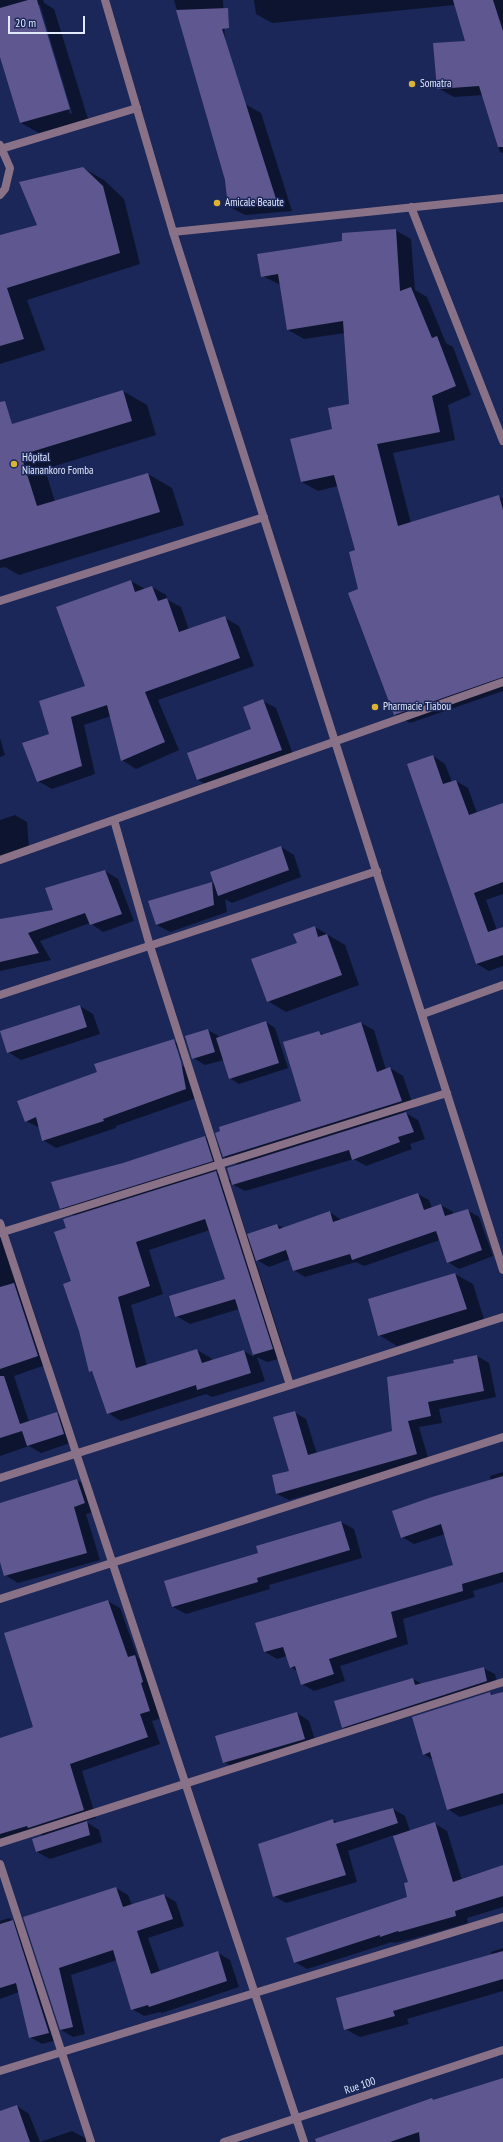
<!DOCTYPE html>
<meta charset="utf-8">
<style>
body{margin:0}
#map{position:relative;width:503px;height:2142px;overflow:hidden;background:#1a2758;font-family:"PT Sans Narrow",sans-serif}
canvas{display:block}
.scale{position:absolute;left:8px;top:16px;width:77px;height:18px;box-sizing:border-box;border:2px solid #e3eafd;border-top:0;padding-left:5px;font-size:12px;line-height:14px;white-space:nowrap;color:#e3eafd;-webkit-text-stroke:3px #1a2758;paint-order:stroke}
</style>
<div id="map">
<canvas width="503" height="2142"></canvas>
<div class="scale">20 m</div>
</div>
<script>
const ctx = document.querySelector('canvas').getContext('2d');
ctx.lineJoin = 'round';
function paint(path, color) { ctx.fillStyle = color; ctx.fill(path, 'evenodd'); }
const shape = rows => new Path2D(rows.map(r => 'M' + r).join(''));
function trace(path, color, width, dash) { ctx.strokeStyle = color; ctx.lineWidth = width; ctx.lineCap = dash ? 'butt' : 'round'; ctx.setLineDash(dash || []); ctx.stroke(path); }
function drawText(font, color, halo, rows, align = 'center') {
  ctx.font = font + ' "PT Sans Narrow",sans-serif'; ctx.lineWidth = 3; ctx.setLineDash([]); ctx.textBaseline = 'middle'; ctx.strokeStyle = halo; ctx.fillStyle = color; for (const [text, x, y, turn = 0] of rows) {
    ctx.save(); ctx.translate(x, y); ctx.rotate((+turn || 0) * Math.PI / 180); ctx.textAlign = isNaN(turn) ? turn : align; if (halo) ctx.strokeText(text, 0, 0); ctx.fillText(text, 0, 0); ctx.restore();
  }
}
const shadow = shape([
 [0,0,43,0,44,3,54,9,88,119,39,133,21,123,0,54],
 [38,5,40,5,72,113,70,114],
 [174,0,223,0,228,105,245,104,261,113,292,211,245,215,228,206,226,179],
 [254,0,503,0,503,153,500,152,483,95,454,97,438,88,467,42,455,5,272,23,256,14],
 [83,168,104,180,124,199,140,264,27,300,45,350,0,364,0,236,38,225],
 [395,230,411,239,415,290,427,297,446,343,453,347,471,395,448,405,455,440,393,453,411,523,498,496,503,499,503,691,410,723,394,714,359,590,357,551,338,486,318,491,302,482,350,405,345,333,304,339,288,330,281,285,262,276,343,241],
 [123,391,147,405,156,435,45,469,55,502,148,474,172,488,184,525,19,575,5,567,0,568,0,429],
 [131,581,145,589,152,587,166,595,168,600,181,607,189,630,225,618,239,626,254,666,158,700,179,750,136,769,122,760,111,716,84,725,95,774,52,789,38,781,50,735,86,687],
 [263,701,276,708,294,757,211,787,198,780,252,730],
 [0,738,5,755,0,757],
 [433,756,445,764,452,782,456,781,468,788,477,813,503,804,503,894,486,900,497,930,503,928,503,966,489,971,477,964,408,765],
 [15,815,27,822,29,849,0,859,0,820],
 [281,847,294,855,301,877,232,903,225,899,227,912,170,932,157,925,149,901,212,883,216,885],
 [105,871,118,879,134,921,103,932,90,923,40,941,51,960,0,971,0,920,54,911],
 [315,927,345,945,359,985,286,1012,268,1001,298,943],
 [80,1006,93,1014,100,1034,21,1060,8,1052],
 [266,1022,275,1028,288,1068,239,1084,230,1078,224,1060,205,1065,193,1058,208,1030,220,1037],
 [361,1023,374,1030,386,1070,390,1068,403,1076,414,1108,404,1112,418,1120,425,1139,410,1144,412,1149,366,1166,354,1159,245,1191,230,1183,247,1235,277,1225,284,1228,330,1212,341,1220,418,1194,429,1200,432,1208,441,1205,453,1212,453,1214,467,1210,479,1217,493,1256,459,1269,448,1262,440,1240,364,1266,356,1262,305,1277,294,1270,290,1259,269,1267,255,1259,286,1357,267,1362,257,1357,265,1381,212,1397,206,1394,121,1421,108,1413,94,1373,90,1371,72,1282,67,1229,75,1216,60,1208,123,1164,205,1137,218,1145,225,1168,214,1171,232,1181,239,1165,224,1157,302,1101,319,1032,324,1035],
 [210,1230,227,1280,176,1316,190,1324,239,1309,254,1357,244,1351,212,1361,211,1358,197,1350,147,1366,131,1305,163,1294,149,1250],
 [174,1041,187,1048,199,1097,116,1126,116,1128,56,1148,43,1140,40,1128,26,1121,99,1073],
 [176,1049,178,1049,184,1066,182,1067],
 [0,1224,2,1225,6,1255,13,1259,23,1289,27,1291,51,1363,14,1376,29,1422,56,1413,69,1420,76,1441,41,1453,29,1446,0,1456],
 [455,1274,473,1284,484,1319,397,1346,379,1335,369,1300],
 [477,1356,489,1363,496,1397,439,1409,442,1423,419,1427,429,1461,289,1500,277,1494,290,1471,294,1412,306,1419,317,1454,393,1432,455,1364],
 [503,1472,503,1582,473,1591,475,1597,403,1619,408,1644,340,1666,345,1681,314,1691,302,1684,298,1672,291,1667,287,1656,277,1659,265,1652,454,1566,445,1534,414,1544,402,1537,491,1481,490,1476],
 [77,1480,90,1488,97,1511,86,1514,100,1560,18,1583,5,1575,0,1558,0,1504],
 [341,1522,354,1529,362,1558,269,1585,270,1589,186,1614,173,1607,259,1554],
 [108,1601,120,1608,138,1658,147,1663,162,1718,152,1721,160,1744,82,1771,96,1818,85,1821,99,1830,102,1842,50,1859,37,1852,43,1836,39,1833,0,1845,0,1739,34,1728],
 [483,1668,495,1674,498,1688,354,1734,343,1727,413,1679,422,1684],
 [490,1693,494,1695,503,1693,503,1804,460,1817,448,1809,433,1760,424,1754],
 [297,1713,309,1721,317,1746,237,1769,224,1762],
 [393,1809,405,1816,410,1831,434,1823,447,1831,462,1880,503,1866,503,1907,467,1918,468,1923,412,1939,394,1943,392,1942,307,1969,295,1962,408,1898,410,1883,394,1835,348,1851,357,1882,286,1903,274,1896,333,1820,338,1823],
 [116,1888,128,1895,132,1905,164,1895,176,1902,184,1926,148,1938,160,1972,218,1953,230,1960,239,1987,162,2013,160,2012,144,2016,132,2009,117,1960,71,1975,85,2034,73,2037,61,2030,24,1917],
 [9,1918,20,1925,61,2039,42,2044,30,2037,19,1992,0,1999,0,1921],
 [503,1948,503,1991,407,2019,409,2024,360,2037,345,2029,492,1955,491,1952],
 [503,2079,503,2142,343,2142,434,2101],
 [17,2106,29,2114,40,2142,72,2131,85,2138,86,2142,0,2142,0,2112]
]);
const building = shape([
 [28,0,37,0,70,109,20,123,0,57,0,8],
 [453,0,493,0,503,31,503,147,498,147,479,86,437,89,433,43,465,41],
 [228,8,229,28,222,29,277,202,228,207,225,180,176,10],
 [83,167,103,186,120,253,7,288,24,339,0,346,0,235,37,225,19,182],
 [396,229,400,291,411,287,432,338,437,336,456,386,432,396,440,432,377,444,398,526,499,495,503,510,503,677,394,715,348,593,358,589,349,552,355,550,334,475,301,482,290,439,332,429,328,408,349,404,343,321,287,330,278,274,261,277,257,254,342,241,342,233],
 [123,390,132,421,21,455,37,506,148,473,160,512,0,560,0,402,5,401,12,424],
 [131,580,135,592,152,586,158,601,167,598,179,632,225,616,240,658,145,692,165,742,121,761,107,705,71,717,82,766,37,782,22,743,49,734,39,701,85,686,56,607],
 [263,699,282,750,197,780,187,753,251,729,243,707],
 [433,755,443,784,456,780,469,815,503,803,503,882,474,893,488,932,503,927,503,955,476,964,407,764],
 [281,846,289,870,218,896,210,872],
 [105,870,122,914,90,925,85,913,28,933,39,953,0,962,0,919,53,910,45,888],
 [212,882,214,905,156,925,148,901],
 [315,926,318,937,327,934,342,975,267,1002,251,959,297,943,293,934],
 [80,1005,87,1027,7,1053,0,1031],
 [266,1021,279,1063,229,1079,216,1038],
 [361,1022,377,1072,390,1067,402,1101,223,1157,215,1133,220,1131,219,1127,301,1101,283,1042,319,1031,321,1035],
 [208,1029,215,1052,192,1059,185,1036],
 [174,1039,181,1062,186,1089,103,1119,104,1121,42,1141,36,1117,25,1122,17,1101,97,1072,94,1064],
 [406,1112,414,1132,398,1137,400,1142,352,1160,349,1150,232,1185,227,1168],
 [205,1136,213,1161,60,1209,51,1182,123,1163],
 [216,1171,273,1349,253,1355,235,1299,175,1317,169,1296,225,1279,205,1219,136,1242,150,1286,118,1297,136,1368,197,1349,202,1363,244,1350,251,1373,197,1390,196,1385,107,1414,92,1371,89,1372,79,1331,63,1284,71,1281,54,1232,66,1228,63,1219],
 [418,1193,424,1210,441,1204,445,1216,468,1209,482,1250,447,1263,436,1231,352,1260,350,1254,293,1271,286,1250,256,1261,247,1234,277,1224,279,1229,330,1211,333,1222],
 [455,1273,467,1309,378,1336,368,1299],
 [14,1283,38,1356,0,1369,0,1287],
 [477,1355,484,1391,428,1402,431,1416,408,1421,417,1454,276,1494,272,1475,289,1471,273,1417,295,1411,308,1455,392,1431,387,1377,454,1363,453,1360],
 [0,1376,4,1376,20,1424,57,1412,64,1434,27,1446,22,1431,0,1438],
 [503,1476,503,1572,462,1584,463,1591,391,1612,397,1637,329,1659,334,1674,301,1685,295,1666,290,1668,283,1647,264,1652,255,1623,453,1565,441,1524,401,1538,392,1511,432,1497],
 [77,1479,85,1503,74,1507,87,1553,4,1576,0,1562,0,1503],
 [341,1521,350,1550,257,1578,258,1582,172,1607,164,1581,258,1553,256,1546],
 [108,1600,128,1657,135,1655,143,1682,141,1683,150,1711,140,1714,148,1737,70,1764,84,1810,28,1828,27,1826,0,1834,0,1738,33,1727,4,1633],
 [484,1667,487,1681,342,1728,334,1701,413,1678,415,1685],
 [490,1692,491,1695,503,1692,503,1793,447,1810,430,1752,423,1755,412,1717],
 [297,1712,305,1739,223,1763,215,1736],
 [393,1808,398,1823,336,1844,346,1875,273,1897,258,1844,333,1819,334,1823],
 [87,1821,90,1835,36,1852,32,1839],
 [435,1822,453,1882,503,1865,503,1896,455,1911,456,1916,399,1932,398,1931,380,1937,380,1935,294,1963,286,1938,407,1897,404,1883,408,1882,393,1836],
 [116,1887,123,1907,164,1894,173,1919,137,1931,151,1974,218,1951,227,1981,149,2007,148,2005,131,2010,113,1950,59,1968,73,2027,60,2030,23,1917],
 [13,1920,49,2033,29,2038,16,1983,0,1988,0,1924],
 [503,1951,503,1979,393,2011,395,2016,344,2030,336,1998],
 [503,2078,503,2142,420,2142,419,2132,390,2142,316,2142,315,2139,432,2098,433,2100],
 [17,2105,30,2142,0,2142,0,2111]
]);
const service = shape([
 [114,820,150,946,290,1385],
 [0,1233,447,1093],
 [0,1843,503,1682]
]);
const minor = shape([
 [0,145,10,168,5,189,0,195],
 [1,149,137,108],
 [411,207,503,441],
 [173,232,503,198],
 [0,601,264,517],
 [0,860,503,682],
 [0,995,377,871],
 [423,1014,503,985],
 [0,1223,304,2142],
 [0,1478,503,1317],
 [0,1599,503,1437],
 [0,1864,91,2142],
 [0,2071,503,1917],
 [224,2142,503,2050]
]);
const tertiary = shape([
 [105,0,173,232,503,1270]
]);
const markers = [
 [412,84,4,"#dcb233"],
 [217,203,4,"#dcb233"],
 [14,464,4,"#dcb233"],
 [375,707,4,"#dcb233"]
];
const poiNames = [
 ["Somatra",420,84],
 ["Amicale Beaute",225,203],
 ["Hôpital",22,458],
 ["Nianankoro Fomba",22,471],
 ["Pharmacie Tiabou",383,707]
];
const streetNames = [
 ["Rue 100",360,2086,-18]
];
paint(shadow, '#0007');
paint(building, '#5f5790');
trace(service, '#897287', 8);
trace(minor, '#897287', 8);
trace(tertiary, '#897287', 8);
for (const [x, y, r, color] of markers) { const dot = new Path2D(); dot.arc(x, y, r, 0, 2 * Math.PI); ctx.fillStyle = color; ctx.fill(dot); trace(dot, '#1a2758', 1.5); }
drawText('11px', '#e3eafd', '#1a2758', poiNames, 'left');
drawText('11px', '#e3eafd', '#1a2758', streetNames);
</script>
